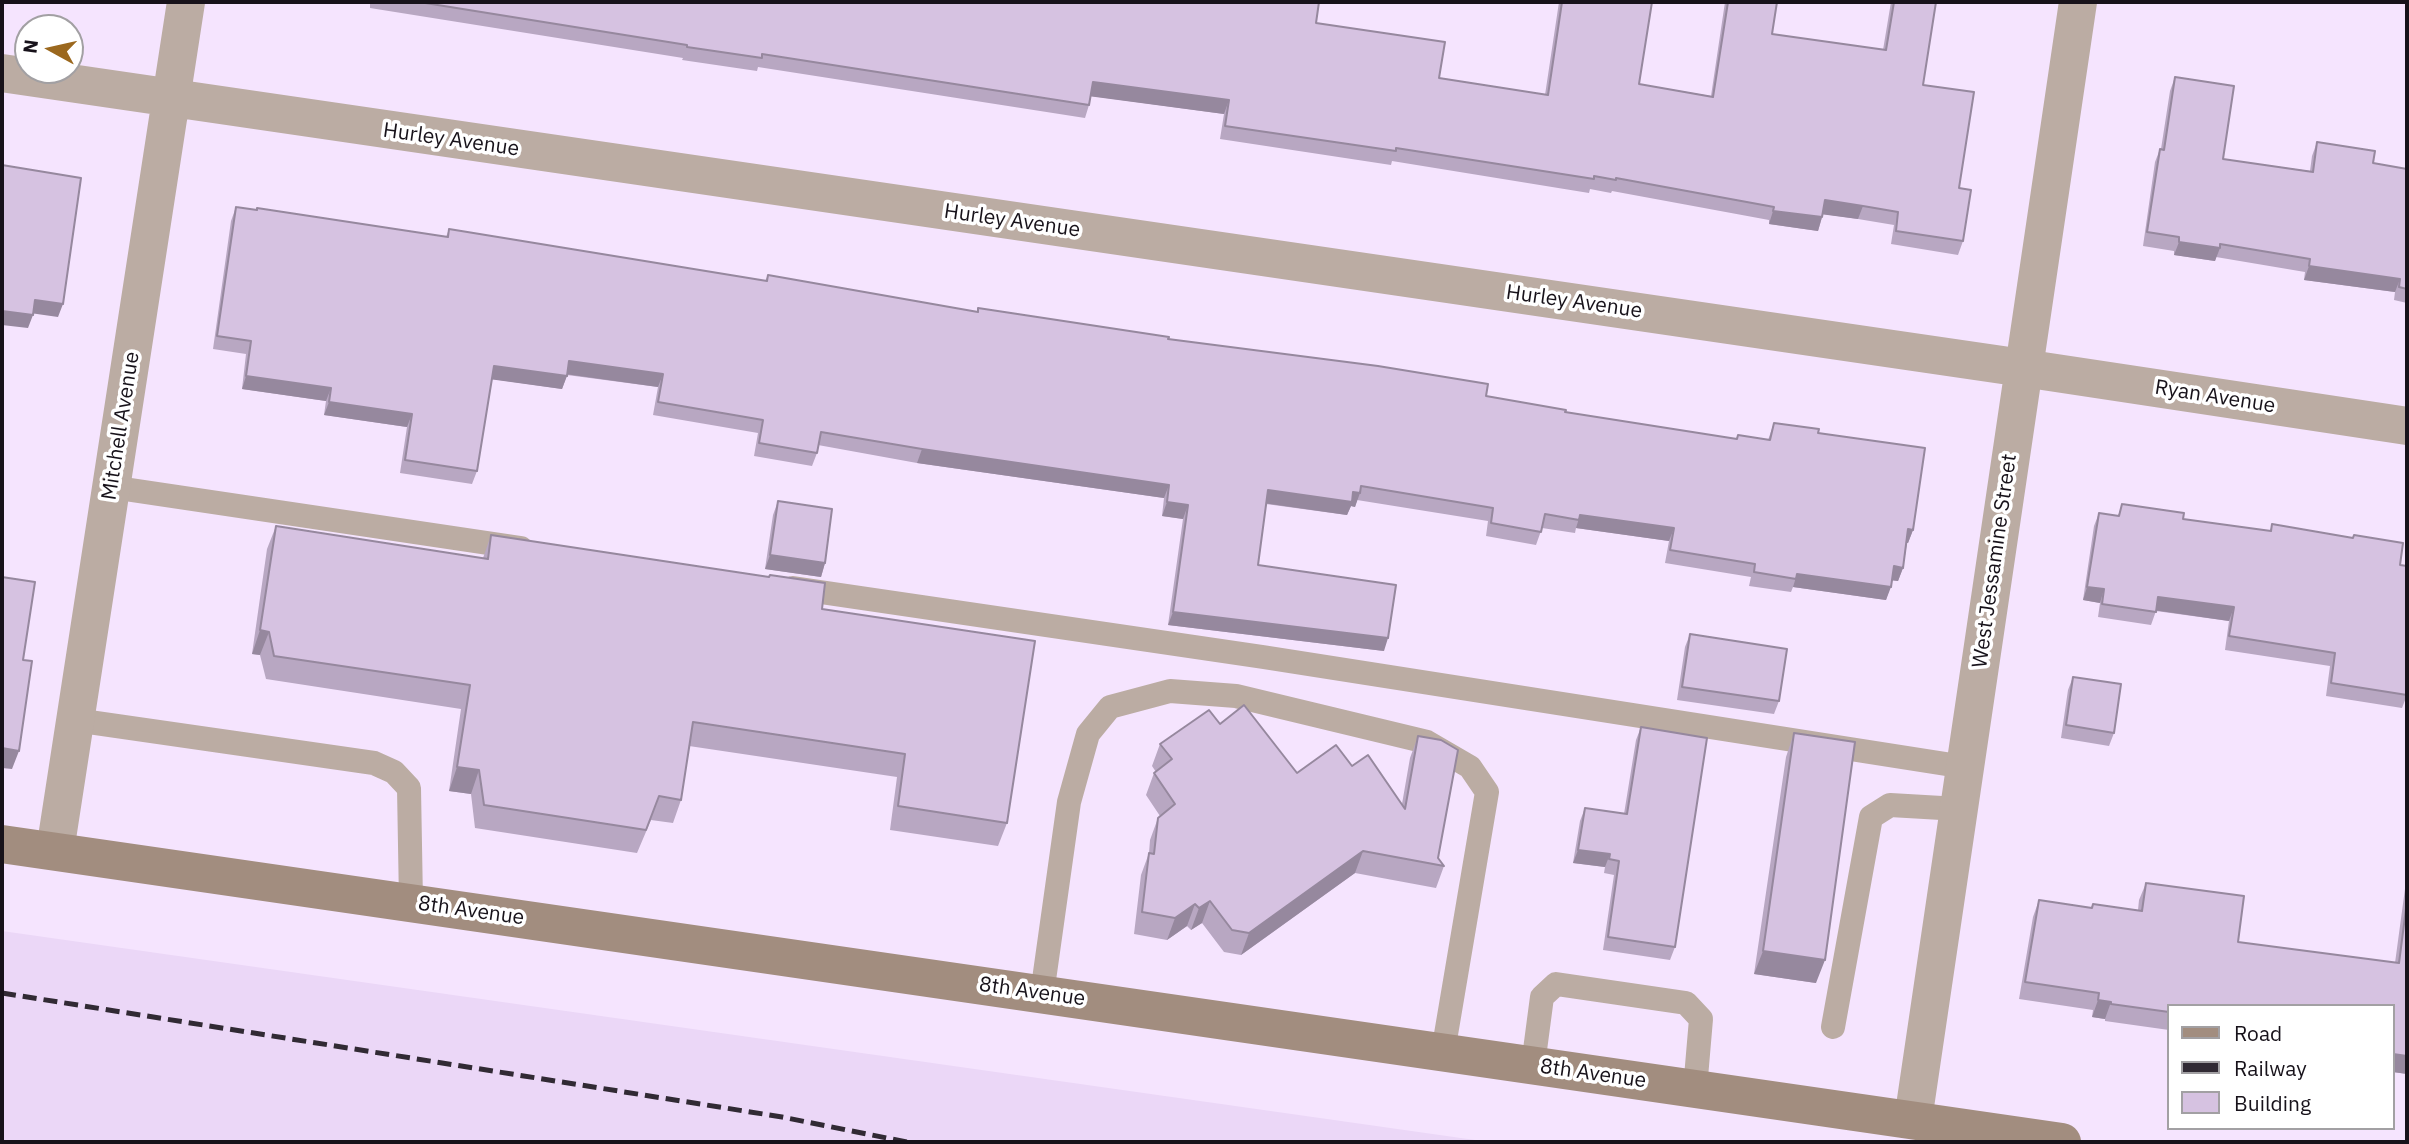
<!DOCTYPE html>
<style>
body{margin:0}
#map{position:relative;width:2409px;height:1144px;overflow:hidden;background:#f5e4fe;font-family:"IBM Plex Sans",sans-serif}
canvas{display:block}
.frame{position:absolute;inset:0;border:4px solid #17121a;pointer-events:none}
.legend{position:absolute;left:2167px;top:1004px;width:228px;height:126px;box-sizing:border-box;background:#fff;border:2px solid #a2a0a3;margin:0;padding:9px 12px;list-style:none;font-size:21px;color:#17121a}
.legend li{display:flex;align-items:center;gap:14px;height:35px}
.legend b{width:35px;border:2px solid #a2a0a3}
.north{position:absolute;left:14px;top:14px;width:70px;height:70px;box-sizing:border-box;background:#fff;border:2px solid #a2a0a3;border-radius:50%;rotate:278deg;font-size:19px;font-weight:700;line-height:28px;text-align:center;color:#17121a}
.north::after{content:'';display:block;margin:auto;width:24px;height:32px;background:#9b681e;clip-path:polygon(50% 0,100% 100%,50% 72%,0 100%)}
</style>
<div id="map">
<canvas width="2409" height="1144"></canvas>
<div class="frame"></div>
<ul class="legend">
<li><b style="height:9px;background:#a28d7f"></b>Road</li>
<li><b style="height:9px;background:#312a34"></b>Railway</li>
<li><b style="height:19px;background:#d6c2e1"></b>Building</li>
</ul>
<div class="north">N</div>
</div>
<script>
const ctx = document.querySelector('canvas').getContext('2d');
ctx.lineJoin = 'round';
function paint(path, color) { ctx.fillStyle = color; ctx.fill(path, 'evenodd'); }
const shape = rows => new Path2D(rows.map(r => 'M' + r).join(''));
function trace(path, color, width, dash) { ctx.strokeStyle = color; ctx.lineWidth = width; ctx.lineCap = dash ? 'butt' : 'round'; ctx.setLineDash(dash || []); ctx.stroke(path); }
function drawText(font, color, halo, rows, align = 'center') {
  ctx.font = font + ' "IBM Plex Sans",sans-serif'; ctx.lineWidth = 7; ctx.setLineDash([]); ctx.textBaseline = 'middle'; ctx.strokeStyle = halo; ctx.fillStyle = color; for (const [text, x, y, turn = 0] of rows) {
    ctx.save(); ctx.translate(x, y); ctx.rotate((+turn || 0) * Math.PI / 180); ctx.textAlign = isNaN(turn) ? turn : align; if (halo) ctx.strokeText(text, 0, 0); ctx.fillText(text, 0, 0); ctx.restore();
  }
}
const built = shape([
 [2,931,1489,1142,2,1142]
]);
const service = shape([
 [111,487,521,548],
 [793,588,1263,657,1965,767],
 [75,720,374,763,394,772,409,788,411,902],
 [1042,994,1069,802,1088,734,1110,707,1170,691,1236,696,1427,742,1470,767,1487,792,1443,1052],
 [1833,1027,1871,817,1890,805,1959,809],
 [1533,1065,1542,997,1556,984,1686,1003,1701,1019,1695,1089]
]);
const minor = shape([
 [2,73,2023,368,2407,426],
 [55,851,186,2],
 [1913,1120,2078,2]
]);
const secondary = shape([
 [2,844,2062,1142]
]);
const rail = shape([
 [2,993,782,1117,907,1142]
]);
const wall = shape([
 [362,2,1319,2,1316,23,1439,78,1545,95,1559,2,1652,2,1639,84,1711,96,1725,2,1777,2,1772,34,1883,50,1891,2,1936,2,1923,85,1959,188,1963,241,1958,255,1891,244,1894,225,1858,219,1823,214,1818,231,1769,224,1769,220,1612,191,1611,193,1590,189,1589,193,1392,161,1391,165,1220,139,1224,114,1091,96,1089,105,1085,118,758,67,757,71,682,60,683,58,370,8,370,3],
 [2175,77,2223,159,2310,171,2312,156,2317,142,2373,163,2407,169,2407,303,2394,300,2395,292,2304,280,2305,272,2216,257,2215,261,2174,255,2174,251,2143,246,2155,162,2160,149,2161,149,2170,91],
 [236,207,446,237,449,229,765,281,768,275,977,312,978,308,1168,339,1486,396,1565,412,1736,439,1738,435,1768,440,1774,423,1818,433,1913,530,1908,543,1907,543,1903,568,1898,581,1892,580,1886,600,1793,587,1791,592,1749,586,1751,577,1665,563,1669,541,1576,528,1575,533,1542,528,1536,545,1486,536,1488,521,1357,500,1355,507,1351,506,1347,515,1266,504,1258,565,1384,651,1168,625,1183,519,1162,516,1164,498,917,463,818,445,817,453,812,466,754,456,758,433,653,415,658,387,567,375,562,389,492,379,477,471,472,484,400,473,407,427,324,415,326,401,242,389,246,354,213,349,231,221],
 [778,501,825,563,821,577,765,569,773,515],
 [2122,504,2183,519,2270,531,2272,524,2400,565,2407,695,2402,708,2326,696,2330,666,2225,650,2229,621,2156,611,2151,625,2098,617,2100,603,2083,600,2094,526,2099,513,2118,516],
 [276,526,483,558,491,535,822,609,1007,823,998,846,890,830,897,777,689,746,681,800,673,823,651,820,637,853,475,828,471,794,449,791,461,709,266,679,260,655,252,654,267,549],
 [1690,634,1779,701,1774,714,1677,700,1685,647],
 [2073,677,2114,733,2109,746,2061,738,2068,690],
 [1220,724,1297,773,1352,766,1402,804,1410,758,1418,736,1438,858,1444,866,1436,888,1355,873,1241,955,1224,952,1202,923,1191,930,1187,926,1167,940,1134,934,1141,875,1149,853,1150,840,1158,818,1160,816,1146,795,1154,773,1156,772,1152,766,1160,744],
 [1641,727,1675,947,1670,960,1603,950,1614,875,1604,873,1605,867,1573,863,1580,821,1585,808,1624,814,1636,740],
 [1794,733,1816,983,1754,974,1786,757],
 [2407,874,2407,1074,2393,1072,2393,1006,2169,1006,2169,1030,2105,1021,2105,1019,2092,1017,2093,1010,2019,999,2033,917,2039,900,2091,908,2093,904,2138,910,2139,900,2146,883,2238,942,2395,963]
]);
const shadedWall = shape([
 [1093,82,1229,100,1224,114,1088,96],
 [1825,200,1863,206,1858,219,1820,214],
 [1773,211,1822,217,1818,231,1769,224],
 [2179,242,2220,248,2215,261,2174,255],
 [2309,266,2400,279,2395,292,2304,280],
 [35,300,63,304,58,317,30,313],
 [2,311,33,315,28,328,2,325],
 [569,361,663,374,658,387,565,374],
 [494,366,567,376,562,389,489,379],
 [246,376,331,388,326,401,242,389],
 [329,402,412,414,407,427,324,415],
 [922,449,1169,485,1164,498,917,463],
 [1268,490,1353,492,1360,493,1355,507,1351,506,1347,515,1263,503],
 [1167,502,1188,505,1183,519,1162,516],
 [1580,515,1674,528,1669,541,1576,528],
 [1908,529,1913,530,1908,543,1904,542],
 [770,555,825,563,821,577,765,569],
 [1894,566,1903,568,1898,581,1889,580],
 [1797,574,1891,587,1886,600,1793,587],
 [2087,587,2104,589,2100,603,2083,600],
 [2158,597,2234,607,2229,621,2153,610],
 [1173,612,1388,638,1384,651,1168,625],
 [260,630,269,632,260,655,252,654],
 [2,748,19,751,12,769,2,768],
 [457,767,479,770,471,794,449,791],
 [1578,850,1610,854,1605,867,1573,863],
 [1363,851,1355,873,1241,955,1249,933],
 [1210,901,1202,923,1191,930,1199,908],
 [1195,904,1187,926,1167,940,1175,918],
 [1763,951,1825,960,1816,983,1754,974],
 [2098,1000,2111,1002,2105,1019,2092,1017],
 [2393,1054,2407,1056,2407,1074,2393,1072]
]);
const building = shape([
 [419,2,1319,2,1316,23,1445,42,1439,78,1548,95,1562,2,1652,2,1639,84,1713,97,1728,2,1777,2,1772,34,1886,50,1894,2,1936,2,1923,85,1974,92,1959,188,1971,190,1963,241,1896,231,1898,212,1863,206,1825,200,1822,217,1773,211,1774,207,1616,178,1616,180,1594,176,1594,179,1396,148,1396,151,1225,126,1229,100,1093,82,1089,105,762,54,762,58,687,47,687,45,419,2],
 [2175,77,2234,86,2223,159,2313,172,2317,142,2375,151,2373,163,2407,169,2407,289,2399,287,2400,279,2309,266,2310,259,2220,244,2220,248,2179,242,2179,237,2147,232,2160,149,2164,150,2175,77],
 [2,165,81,178,63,304,35,300,33,315,2,311,2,165],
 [236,207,257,210,257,208,448,237,449,229,767,281,768,275,978,312,978,308,1169,337,1168,339,1378,366,1488,384,1486,396,1566,410,1565,412,1737,439,1738,435,1770,440,1774,423,1819,429,1818,433,1925,448,1913,530,1908,529,1903,568,1894,566,1891,587,1797,574,1796,579,1754,572,1755,564,1670,550,1674,528,1580,515,1579,520,1545,514,1541,532,1491,523,1493,508,1361,486,1360,493,1353,492,1352,502,1268,490,1258,565,1396,585,1388,638,1173,612,1188,505,1167,502,1169,485,922,449,821,432,817,453,759,443,763,420,658,402,663,374,569,361,567,376,494,366,477,471,405,460,412,414,329,402,331,388,246,376,251,341,217,336,236,207],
 [778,501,832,509,825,563,770,555,778,501],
 [2122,504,2184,513,2183,519,2271,531,2272,524,2353,538,2354,535,2403,543,2400,565,2407,566,2407,695,2331,683,2335,653,2229,636,2234,607,2158,597,2156,612,2102,604,2104,589,2087,587,2099,513,2119,516,2122,504],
 [276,526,488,559,491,535,769,577,770,575,825,583,822,609,1035,641,1007,823,898,806,905,754,693,722,681,800,659,796,646,830,484,805,479,770,457,767,470,685,274,656,269,632,260,630,276,526],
 [2,577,35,582,23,660,32,661,19,751,2,748,2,577],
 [1690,634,1787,649,1779,701,1682,687,1690,634],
 [2073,677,2121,684,2114,733,2066,725,2073,677],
 [1244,705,1297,773,1336,745,1352,766,1368,755,1405,809,1418,736,1441,740,1458,750,1438,858,1444,866,1363,851,1249,933,1232,930,1210,901,1199,908,1195,904,1175,918,1142,912,1149,853,1154,854,1158,818,1175,804,1154,773,1172,759,1160,744,1209,710,1220,724,1244,705],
 [1641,727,1707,738,1675,947,1608,937,1619,861,1609,859,1610,854,1578,850,1585,808,1627,814,1641,727],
 [1794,733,1855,742,1825,960,1763,951,1794,733],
 [2146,883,2244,896,2238,942,2399,963,2407,901,2407,1056,2393,1054,2393,1006,2169,1006,2169,1012,2111,1004,2111,1002,2098,1000,2099,993,2025,982,2039,900,2092,908,2093,904,2142,911,2146,883]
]);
const streetNames = [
 ["Hurley Avenue",451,140,8],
 ["Hurley Avenue",1012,221,8],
 ["Hurley Avenue",1574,302,8],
 ["Ryan Avenue",2215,397,9],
 ["Mitchell Avenue",121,426,-81],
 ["West Jessamine Street",1995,561,-82],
 ["8th Avenue",471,911,8],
 ["8th Avenue",1032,992,8],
 ["8th Avenue",1593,1074,8]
];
paint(built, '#ebd7f7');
trace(service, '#bbaca3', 24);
trace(minor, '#bbaca3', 38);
trace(secondary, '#a28d7f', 38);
trace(rail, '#312a34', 5, [14, 7]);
paint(wall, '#b8a7c2');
paint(shadedWall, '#96889e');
paint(building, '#d6c2e1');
trace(building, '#96889e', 2);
drawText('21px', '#17121a', '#fff', streetNames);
</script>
